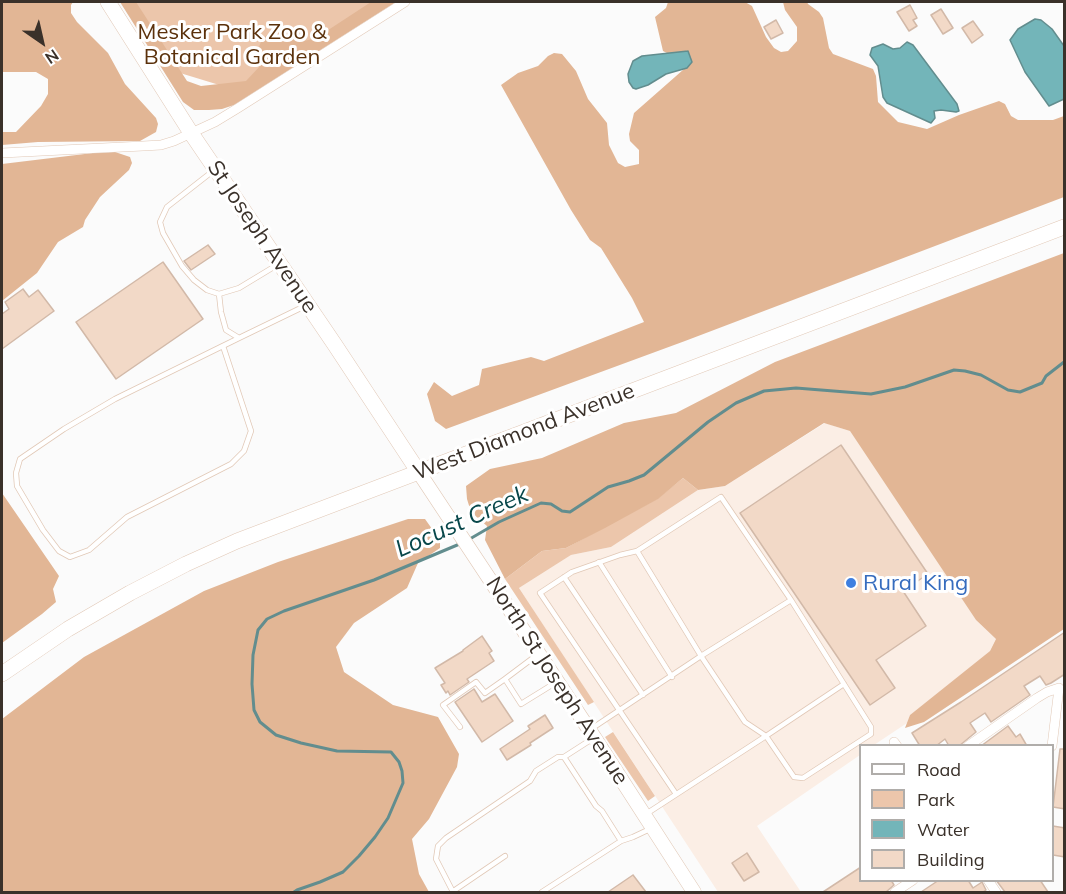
<!DOCTYPE html>
<style>
body{margin:0}
#map{position:relative;width:1066px;height:894px;overflow:hidden;background:#fbfbfb;font-family:Mulish,sans-serif}
canvas{display:block}
.frame{position:absolute;inset:0;border:3px solid #3a312a;pointer-events:none}
.legend{position:absolute;left:859px;top:744px;width:195px;height:138px;box-sizing:border-box;background:#fff;border:2px solid #b0adaa;margin:0;padding:8px 10px;list-style:none;font-size:18px;color:#3a312a}
.legend li{display:flex;align-items:center;gap:12px;height:30px}
.legend b{width:30px;border:2px solid #b0adaa}
.north{position:absolute;left:12px;top:12px;width:60px;height:60px;-webkit-text-stroke:4px #fff;paint-order:stroke;rotate:146deg;font-size:16px;font-weight:700;line-height:24px;text-align:center;color:#3a312a}
.north::after{content:'';display:block;margin:auto;width:21px;height:27px;background:#3a312a;clip-path:polygon(50% 0,100% 100%,50% 72%,0 100%)}
</style>
<div id="map">
<canvas width="1066" height="894"></canvas>
<div class="frame"></div>
<ul class="legend">
<li><b style="height:8px;background:#fff"></b>Road</li>
<li><b style="height:16px;background:#ecc6ab"></b>Park</li>
<li><b style="height:16px;background:#73b5b9"></b>Water</li>
<li><b style="height:16px;background:#f2d9c7"></b>Building</li>
</ul>
<div class="north">N</div>
</div>
<script>
const ctx = document.querySelector('canvas').getContext('2d');
ctx.lineJoin = 'round';
function paint(path, color) { ctx.fillStyle = color; ctx.fill(path, 'evenodd'); }
const shape = rows => new Path2D(rows.map(r => 'M' + r).join(''));
function trace(path, color, width, dash) { ctx.strokeStyle = color; ctx.lineWidth = width; ctx.lineCap = dash ? 'butt' : 'round'; ctx.setLineDash(dash || []); ctx.stroke(path); }
function drawText(font, color, halo, rows, align = 'center') {
  ctx.font = font + ' Mulish,sans-serif'; ctx.lineWidth = 6; ctx.setLineDash([]); ctx.textBaseline = 'middle'; ctx.strokeStyle = halo; ctx.fillStyle = color; for (const [text, x, y, turn = 0] of rows) {
    ctx.save(); ctx.translate(x, y); ctx.rotate((+turn || 0) * Math.PI / 180); ctx.textAlign = isNaN(turn) ? turn : align; if (halo) ctx.strokeText(text, 0, 0); ctx.fillText(text, 0, 0); ctx.restore();
  }
}
const built = shape([
 [825,423,850,431,976,620,996,639,990,651,910,715,907,723,874,745,860,746,860,755,757,826,801,892,718,892,519,588,571,555,611,547,698,490,725,486]
]);
const green = shape([
 [133,2,380,2,239,91,180,73],
 [683,478,698,490,611,547,571,555,519,588,594,702,588,705,505,579,542,551,566,548,657,499],
 [613,732,655,796,648,801,605,737]
]);
const forest = shape([
 [2,2,73,2,71,5,71,13,77,22,108,53,125,84,156,118,158,124,156,132,140,141,38,142,2,145,2,132,16,132,41,106,48,94,48,79,36,72,2,72],
 [120,2,136,2,187,81,201,86,246,81,261,65,257,52,262,39,273,30,287,34,300,42,316,38,371,2,396,2,234,105,222,109,209,110,194,110,183,102],
 [668,2,745,2,752,6,766,37,774,48,781,52,788,51,797,41,797,27,785,10,783,2,807,2,808,4,819,12,823,18,829,48,833,54,873,69,876,76,878,102,898,122,927,129,959,115,999,101,1005,104,1011,116,1018,120,1053,120,1064,116,1064,197,685,341,446,429,435,421,427,394,434,382,452,396,479,385,482,369,531,357,544,361,644,322,632,298,601,248,590,240,571,210,501,85,518,73,538,66,548,56,554,53,562,54,576,71,588,99,607,123,609,145,618,163,625,167,639,164,639,150,630,141,629,134,634,113,692,62,679,52,669,54,663,51,655,17,666,8],
 [115,152,130,157,132,163,129,170,100,197,85,220,83,227,58,242,37,273,2,301,2,164,93,153],
 [1064,253,1064,629,924,722,905,728,910,715,990,651,996,639,976,620,850,431,824,423,725,486,698,490,683,478,658,499,605,528,566,548,542,551,505,579,485,540,487,526,471,512,467,499,466,486,490,469,542,458,624,423,676,413,775,362],
 [2,493,59,576,53,589,56,602,42,614,2,643],
 [408,519,425,519,440,540,440,548,418,563,407,588,354,623,336,647,344,672,393,705,438,717,459,754,457,767,429,819,412,839,419,874,429,892,2,892,2,719,84,657,204,591,278,562]
]);
const water = shape([
 [1035,19,1041,20,1052,29,1064,46,1064,99,1049,106,1025,72,1010,40,1018,29,1035,19],
 [907,42,913,45,957,104,959,111,956,112,941,110,934,111,935,118,931,123,887,103,883,97,878,66,870,55,872,48,883,44,893,49,900,48,907,42],
 [688,51,692,62,687,68,666,74,648,85,636,89,633,88,629,82,628,74,633,61,642,56,688,51]
]);
const stream = shape([
 [468,540,499,522,541,503,551,504,562,511,570,512,608,487,629,481,644,475,708,422,736,403,764,391,796,388,871,394,905,387,954,370,965,371,981,375,1008,390,1020,392,1042,383,1046,376,1064,362],
 [294,892,297,890,320,882,343,872,359,856,375,837,388,818,403,783,402,771,399,762,391,752,337,751,301,743,276,735,260,722,254,710,252,684,253,655,258,630,267,619,284,611,374,580,462,543]
]);
const building = shape([
 [910,5,917,18,913,20,917,26,909,31,897,12,910,5],
 [941,9,953,28,943,34,931,15,941,9],
 [776,20,783,33,771,39,764,27,776,20],
 [973,21,983,35,972,43,962,28,973,21],
 [208,245,215,254,191,270,184,261,208,245],
 [163,262,203,319,116,379,76,322,163,262],
 [23,289,29,297,38,290,54,311,2,349,2,314,9,309,5,302,23,289],
 [841,445,928,574,903,591,926,626,876,660,895,688,870,705,740,513,841,445],
 [1065,632,1065,674,1051,683,1046,685,1040,676,1024,686,1030,695,991,722,985,713,970,723,976,732,959,746,949,746,945,739,936,746,920,746,912,733,961,702,1065,632],
 [482,636,492,651,489,653,494,661,467,679,469,682,450,695,448,691,446,693,441,685,445,683,435,668,463,651,463,650,482,636],
 [474,689,482,702,495,694,513,721,482,742,455,702,474,689],
 [545,715,553,728,530,743,531,745,507,760,500,749,530,729,528,726,545,715],
 [1008,726,1016,737,1020,734,1027,746,981,746,1008,726],
 [1060,749,1065,749,1065,809,1053,807,1060,749],
 [1053,826,1065,828,1065,857,1053,855,1053,826],
 [747,853,759,872,744,881,732,863,747,853],
 [861,867,861,880,891,880,894,885,886,892,823,892,861,867],
 [633,875,646,892,608,892,633,875],
 [939,880,968,880,973,888,982,882,986,890,983,892,921,892,939,880],
 [996,880,1040,880,1048,892,1005,892,996,880]
]);
const lane = shape([
 [213,171,167,207,160,222,163,233,182,266,194,280,207,290,219,294,239,288,277,265],
 [219,294,221,312,226,330,239,338,305,306],
 [223,346,251,431,244,451,231,464,127,517,89,550,70,557,59,551,43,530,17,486,16,473,20,459,64,429,115,399,239,338],
 [637,551,620,555,572,572,540,593,676,794],
 [599,562,672,677],
 [564,577,643,695],
 [537,655,505,679,521,704,555,683],
 [460,727,443,705,476,682,485,693,505,679],
 [591,729,701,656,791,600],
 [592,739,564,757,596,806,602,811,621,841,633,837,650,829],
 [646,814,766,736,745,722,701,656,637,551,721,497,791,600,871,727,871,734,803,778,794,777,766,736,844,684],
 [452,892,505,856],
 [453,892,436,859,438,846,446,838,530,781,536,771,558,757,564,757],
 [542,892,621,841]
]);
const street = shape([
 [2,153,143,146,161,145,174,141,215,122,238,108,405,2],
 [894,742,897,746],
 [968,746,1037,698,1047,692,1059,688,1052,746],
 [988,880,996,892],
 [895,892,913,880]
]);
const secondary = shape([
 [418,471,594,737,694,892]
]);
const primary = shape([
 [108,2,191,133,335,345,418,471],
 [2,674,68,629,130,593,186,564,237,541,1064,227]
]);
const markers = [
 [851,583,6,"#3f7fe0"]
];
const parkNames = [
 ["Mesker Park Zoo &",232,32],
 ["Botanical Garden",232,57]
];
const streetNames = [
 ["St Joseph Avenue",262,237,56],
 ["West Diamond Avenue",524,432,-21],
 ["North St Joseph Avenue",557,681,57]
];
const shopNames = [
 ["Rural King",863,583]
];
const waterNames = [
 ["Locust Creek",462,522,-24]
];
paint(built, '#fbeee5');
paint(green, '#ecc6ab');
paint(forest, '#e2b695');
paint(water, '#73b5b9');
trace(water, '#628d8e', 1.5);
trace(stream, '#628d8e', 3);
paint(building, '#f2d9c7');
trace(building, '#d2b9a8', 1.5);
trace(lane, '#e1c8b6', 6);
trace(street, '#e1c8b6', 10);
trace(secondary, '#e1c8b6', 15);
trace(primary, '#e1c8b6', 16);
trace(lane, '#fff', 4.5);
trace(street, '#fff', 9);
trace(secondary, '#fff', 14);
trace(primary, '#fff', 15);
for (const [x, y, r, color] of markers) { const dot = new Path2D(); dot.arc(x, y, r, 0, 2 * Math.PI); ctx.fillStyle = color; ctx.fill(dot); trace(dot, '#fff', 2); }
drawText('22px', '#5b310b', '#fff', parkNames);
drawText('22px', '#3a312a', '#fff', streetNames);
drawText('22px', '#366cbe', '#fff', shopNames, 'left');
drawText('italic 24px', '#08474a', '#fff', waterNames);
</script>
